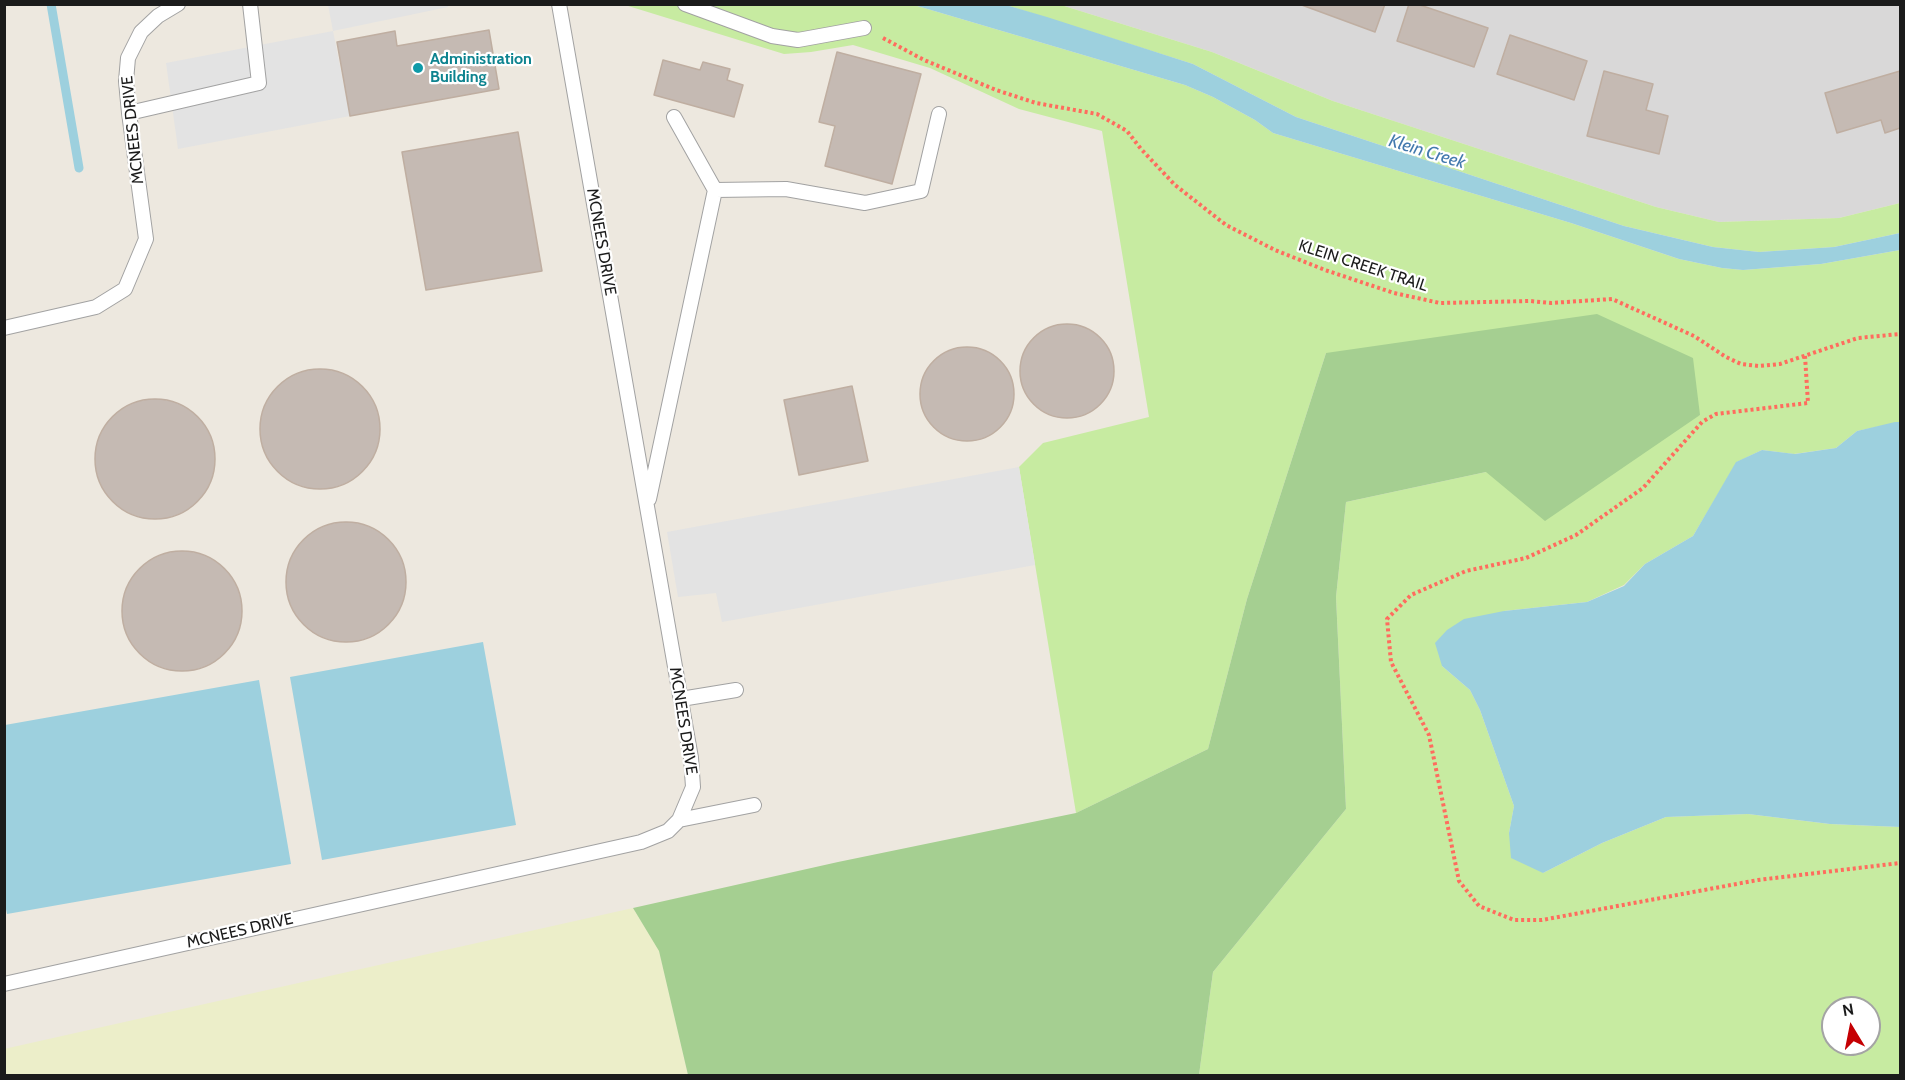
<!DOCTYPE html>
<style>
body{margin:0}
#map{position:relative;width:1905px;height:1080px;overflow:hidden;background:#ede8df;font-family:Cabin,sans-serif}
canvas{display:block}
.frame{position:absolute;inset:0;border:6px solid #1b1b1b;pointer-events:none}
.north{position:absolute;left:1821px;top:996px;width:60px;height:60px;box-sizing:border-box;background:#fff;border:2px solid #a4a4a4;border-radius:50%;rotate:350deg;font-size:16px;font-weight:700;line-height:24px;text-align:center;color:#1b1b1b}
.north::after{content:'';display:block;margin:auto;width:21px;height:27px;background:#c50003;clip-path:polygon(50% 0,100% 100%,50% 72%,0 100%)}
</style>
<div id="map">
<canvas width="1905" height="1080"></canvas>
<div class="frame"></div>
<div class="north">N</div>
</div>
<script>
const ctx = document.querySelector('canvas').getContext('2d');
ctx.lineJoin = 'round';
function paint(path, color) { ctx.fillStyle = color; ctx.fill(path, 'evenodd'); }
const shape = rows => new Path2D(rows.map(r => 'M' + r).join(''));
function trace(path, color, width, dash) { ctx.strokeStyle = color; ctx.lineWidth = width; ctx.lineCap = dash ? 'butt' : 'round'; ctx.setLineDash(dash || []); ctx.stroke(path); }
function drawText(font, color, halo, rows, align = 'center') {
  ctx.font = font + ' Cabin,sans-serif'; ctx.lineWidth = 4.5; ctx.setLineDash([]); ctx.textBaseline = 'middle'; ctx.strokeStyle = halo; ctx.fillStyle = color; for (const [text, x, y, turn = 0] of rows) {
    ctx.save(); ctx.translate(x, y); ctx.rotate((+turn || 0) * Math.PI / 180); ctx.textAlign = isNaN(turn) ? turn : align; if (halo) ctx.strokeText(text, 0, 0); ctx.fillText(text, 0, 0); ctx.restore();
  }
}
const residential = shape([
 [1061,5,1900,5,1900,203,1839,218,1719,222,1656,207,1333,101,1212,52]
]);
const farmland = shape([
 [633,908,659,950,688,1075,5,1076,4,1049]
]);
const grass = shape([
 [625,5,914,5,1185,85,1213,97,1255,120,1273,133,1571,223,1679,259,1722,268,1743,270,1821,264,1900,250,1900,422,1857,431,1836,448,1794,454,1762,450,1737,462,1693,536,1645,564,1624,585,1587,602,1504,611,1442,666,1470,690,1480,710,1514,806,1509,833,1543,873,1602,843,1666,817,1748,814,1830,824,1900,827,1900,1075,1199,1075,1213,972,1346,809,1336,597,1346,502,1486,472,1700,415,1326,353,1247,599,1208,749,1076,813,1019,467,1043,443,1149,417,1102,131,1019,109,930,68,853,45,811,52,784,54],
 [1833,1008,1869,1008,1869,1044,1833,1044],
 [1006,5,1061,5,1212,52,1333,101,1656,207,1719,222,1839,218,1900,203,1900,233,1834,247,1759,252,1713,247,1624,226,1296,117,1193,64]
]);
const forest = shape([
 [1597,314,1693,358,1700,415,1545,521,1486,472,1346,502,1336,597,1346,809,1213,972,1199,1075,688,1075,659,951,633,908,838,862,1076,813,1208,749,1247,599,1326,353]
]);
const parking = shape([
 [328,5,448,5,448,7,333,31,350,116,178,149,166,63,333,31],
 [1019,467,1035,565,722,622,716,593,678,597,667,532]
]);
const water = shape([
 [914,5,1006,5,1047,17,1193,64,1296,117,1624,226,1713,247,1759,252,1834,247,1900,233,1900,250,1821,264,1743,270,1722,268,1679,259,1571,223,1273,133,1255,120,1213,97,1185,85],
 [1895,422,1900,422,1900,827,1830,824,1748,814,1666,817,1602,843,1543,873,1511,858,1509,833,1514,806,1480,710,1470,690,1442,666,1435,643,1447,630,1464,619,1504,611,1587,602,1624,586,1645,564,1693,536,1736,462,1762,450,1795,454,1836,448,1857,431],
 [483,642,516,825,322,860,290,677],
 [259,680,291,864,7,914,4,900,5,725]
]);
const stream = shape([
 [51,4,79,168]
]);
const building = shape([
 [1299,4,1385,4,1375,32,1299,4],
 [1409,4,1417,4,1488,28,1474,67,1397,41,1409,4],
 [489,30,499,89,350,116,337,42,395,31,397,46,489,30],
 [1510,35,1587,61,1574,100,1497,74,1510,35],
 [837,52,921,74,892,184,825,166,835,126,819,122,837,52],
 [663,60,700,70,703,62,730,69,727,80,743,85,734,117,654,95,663,60],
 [1604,71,1653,84,1646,110,1668,116,1659,154,1587,136,1604,71],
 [1900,71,1900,128,1885,133,1881,120,1837,133,1825,93,1900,71],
 [518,132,542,271,426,290,402,152,518,132],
 '1020 371a47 47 0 1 1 94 0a47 47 0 1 1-94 0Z',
 '920 394a47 47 0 1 1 94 0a47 47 0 1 1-94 0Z',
 '260 429a60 60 0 1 1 120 0a60 60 0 1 1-120 0Z',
 [852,386,868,461,799,475,784,400,852,386],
 '95 459a60 60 0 1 1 120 0a60 60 0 1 1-120 0Z',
 '286 582a60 60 0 1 1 120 0a60 60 0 1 1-120 0Z',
 '122 611a60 60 0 1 1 120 0a60 60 0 1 1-120 0Z'
]);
const path = shape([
 [883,38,924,60,996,90,1036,103,1097,114,1127,131,1141,149,1175,185,1226,225,1275,250,1325,270,1394,293,1440,303,1530,301,1551,303,1612,299,1694,336,1726,357,1741,364,1759,366,1780,364,1858,338,1900,334],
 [1805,356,1808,403,1716,414,1702,422,1643,488,1576,535,1526,558,1466,571,1411,595,1387,619,1391,662,1429,735,1459,881,1479,906,1514,920,1542,920,1758,880,1900,863]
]);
const service = shape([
 [685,4,772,36,798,40,864,28],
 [129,113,259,83,250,4],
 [674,117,715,190,786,189,865,203,921,191,939,114],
 [4,328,96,307,125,289,146,239,129,113,126,81,128,58,141,32,158,16,178,4],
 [649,499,715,190],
 [681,699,736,690],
 [679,820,754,805],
 [4,984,641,842,668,831,679,820,693,787,691,758,559,4]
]);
const markers = [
 [418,68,6,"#0f9aa8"]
];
const cultureNames = [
 ["Administration",430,59],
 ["Building",430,77]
];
const streetNames = [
 ["MCNEES DRIVE",133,130,-96],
 ["MCNEES DRIVE",601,242,80],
 ["KLEIN CREEK TRAIL",1363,266,18],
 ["MCNEES DRIVE",683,721,81],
 ["MCNEES DRIVE",240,931,-13]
];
const waterNames = [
 ["Klein Creek",1427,152,17]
];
paint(residential, '#d9d8d8');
paint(farmland, '#eceec9');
paint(grass, '#c7eba1');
paint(forest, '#a5cf91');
paint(parking, '#e3e3e3');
paint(water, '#9dd0de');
trace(stream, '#9dd0de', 9);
paint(building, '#c5bab3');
trace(building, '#bfaea1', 1.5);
trace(service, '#a2a2a2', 16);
trace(path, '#ff6c5e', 4, [3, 3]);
trace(service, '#fff', 14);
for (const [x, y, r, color] of markers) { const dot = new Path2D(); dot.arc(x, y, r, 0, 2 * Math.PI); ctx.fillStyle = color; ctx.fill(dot); trace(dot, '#fff', 2); }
drawText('bold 16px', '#0d838f', '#fff', cultureNames, 'left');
drawText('16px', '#1b1b1b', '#fff', streetNames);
drawText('italic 18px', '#447aae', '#fff', waterNames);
</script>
